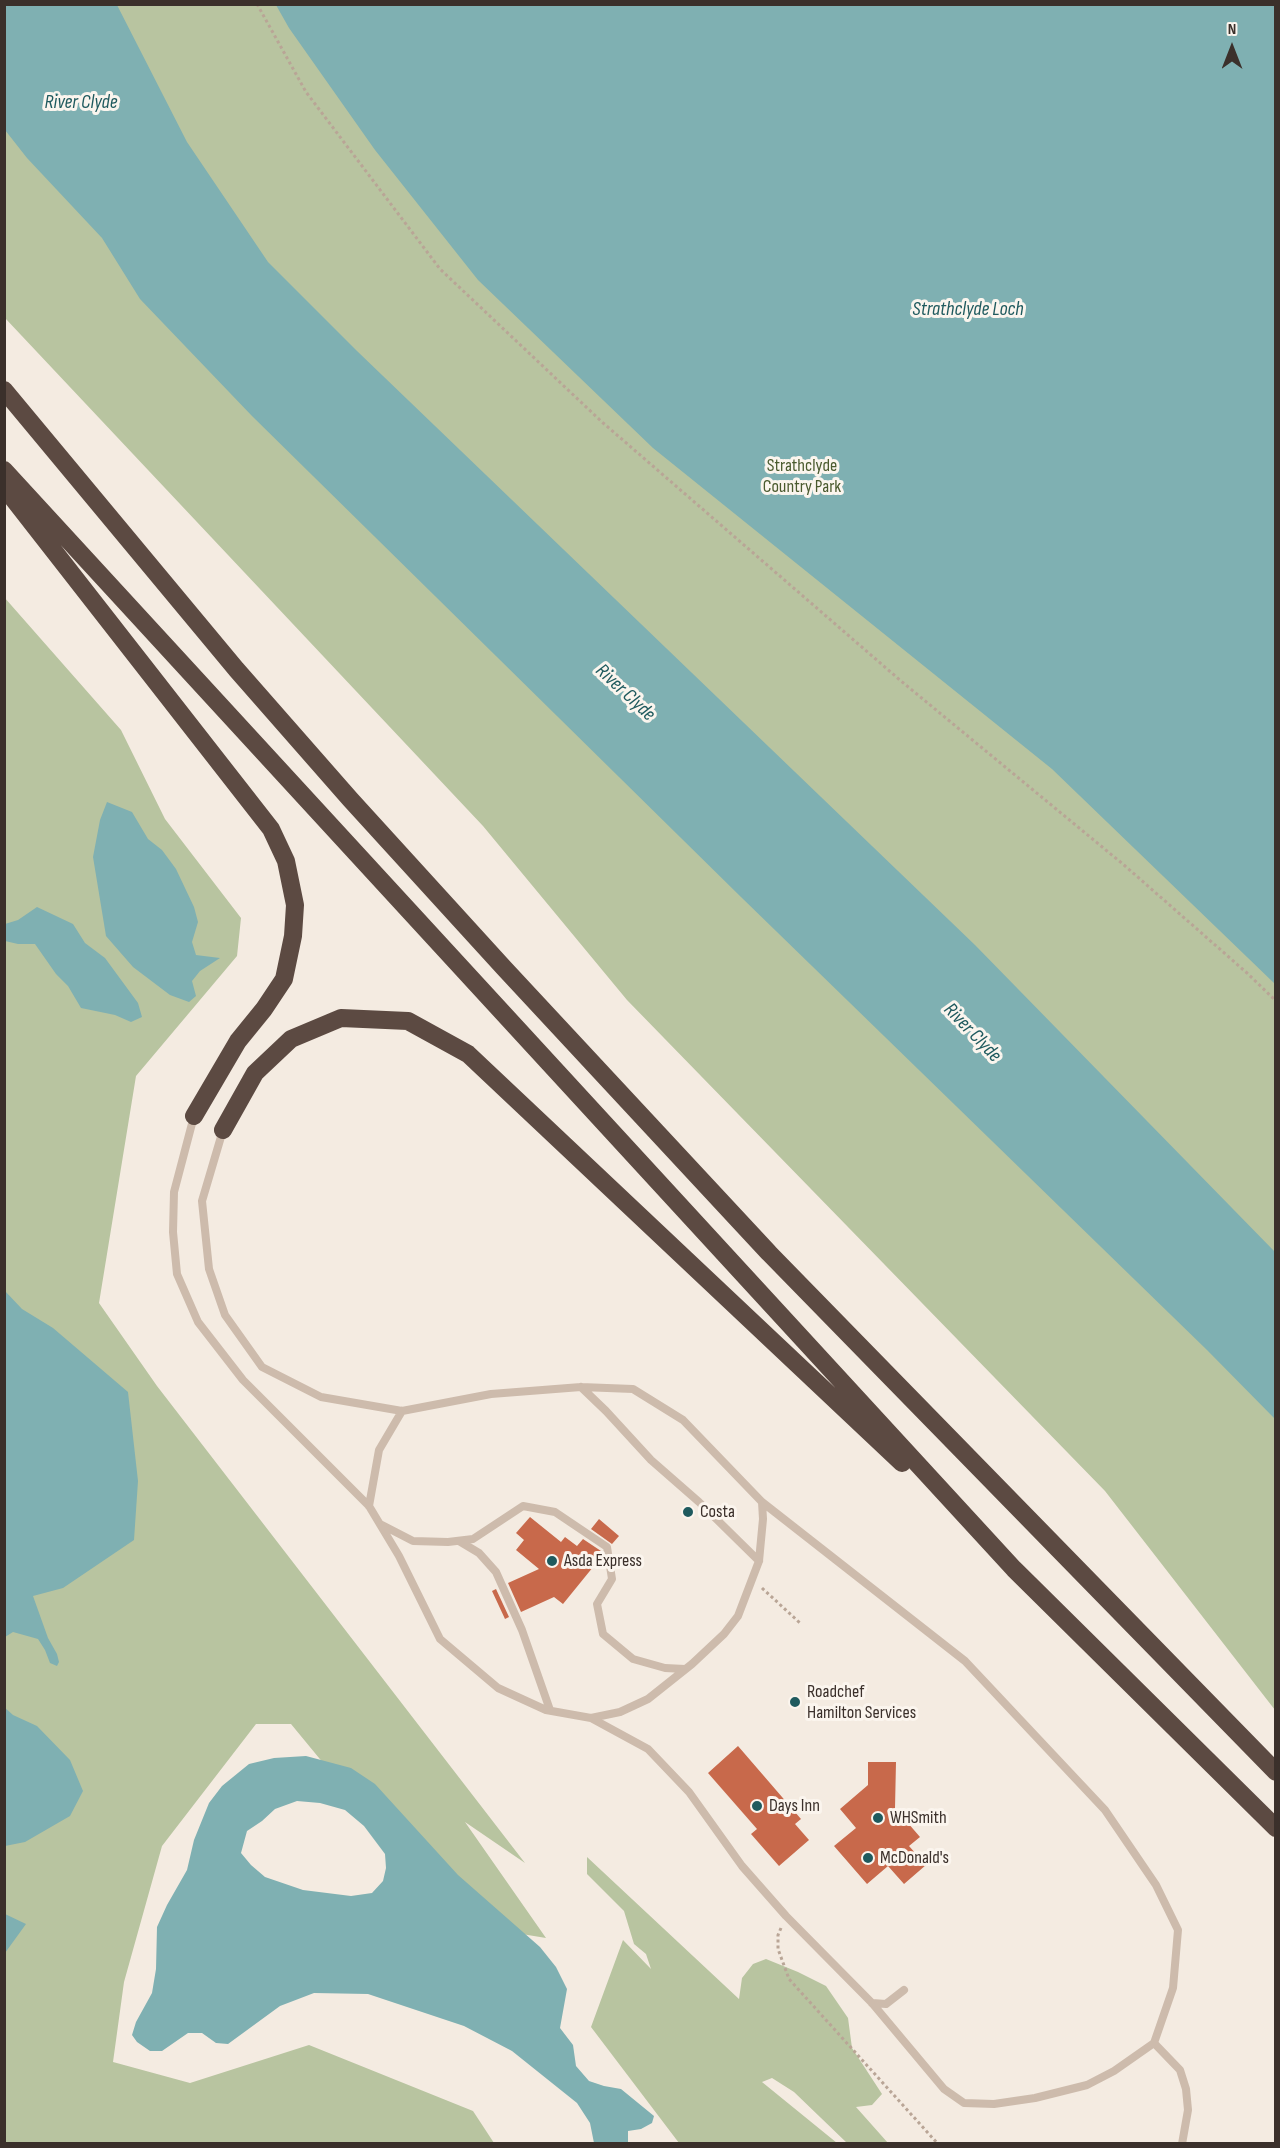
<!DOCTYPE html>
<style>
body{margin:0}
#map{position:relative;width:1280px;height:2148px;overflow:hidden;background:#f4ebe1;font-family:"Sofia Sans Condensed",sans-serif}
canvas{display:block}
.frame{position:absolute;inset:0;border:6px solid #3b302b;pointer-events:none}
.north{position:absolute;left:1202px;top:18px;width:60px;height:60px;-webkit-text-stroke:4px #fbf5ee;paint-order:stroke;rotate:0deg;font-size:16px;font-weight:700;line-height:24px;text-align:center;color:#3b302b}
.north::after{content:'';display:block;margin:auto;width:21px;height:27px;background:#3b302b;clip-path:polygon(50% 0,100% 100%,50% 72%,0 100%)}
</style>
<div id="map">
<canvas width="1280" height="2148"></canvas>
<div class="frame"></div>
<div class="north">N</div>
</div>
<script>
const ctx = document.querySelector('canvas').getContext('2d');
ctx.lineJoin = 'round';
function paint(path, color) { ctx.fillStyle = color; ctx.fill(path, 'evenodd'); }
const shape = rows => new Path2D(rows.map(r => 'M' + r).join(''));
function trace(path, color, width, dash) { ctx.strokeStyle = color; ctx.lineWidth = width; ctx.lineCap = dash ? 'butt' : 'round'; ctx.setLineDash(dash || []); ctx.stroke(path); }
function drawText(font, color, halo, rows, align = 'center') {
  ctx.font = font + ' "Sofia Sans Condensed",sans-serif'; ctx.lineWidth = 6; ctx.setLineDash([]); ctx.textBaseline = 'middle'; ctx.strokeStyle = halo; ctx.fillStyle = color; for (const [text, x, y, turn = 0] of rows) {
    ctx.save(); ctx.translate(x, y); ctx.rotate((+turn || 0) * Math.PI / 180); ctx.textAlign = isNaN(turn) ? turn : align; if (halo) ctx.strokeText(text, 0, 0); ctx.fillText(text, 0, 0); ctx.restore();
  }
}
const green = shape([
 [5,5,1275,5,1275,1710,1105,1491,627,1000,483,826,5,318],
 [4,597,121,730,165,819,241,918,237,956,136,1076,99,1303,157,1386,525,1863,465,1822,546,1938,455,1923,291,1724,256,1724,162,1846,124,1982,113,2062,190,2083,309,2045,473,2111,494,2143,5,2143],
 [587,1857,739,1999,742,1978,753,1964,766,1959,798,1972,826,1986,848,2018,852,2048,882,2094,872,2105,856,2107,888,2143,847,2143,794,2092,772,2078,762,2082,837,2143,679,2143,591,2027,623,1940,651,1969,646,1954,634,1944,624,1911,587,1874]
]);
const water = shape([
 [5,4,117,5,187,142,268,262,357,351,975,945,1275,1252,1275,1419,1207,1350,741,897,252,416,140,299,102,238,27,158,5,130],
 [276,5,1275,5,1275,984,1052,769,653,448,478,280,375,150,289,28],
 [107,802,132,812,148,839,162,850,176,869,194,907,198,922,192,942,196,955,220,958,200,971,192,981,196,996,189,1002,170,995,133,967,106,936,93,857,100,820],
 [37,907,73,924,85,943,105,958,138,1003,142,1017,131,1022,115,1015,81,1008,68,986,56,974,35,944,18,944,5,941,5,924,18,920],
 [5,1291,22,1309,53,1328,128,1392,138,1481,134,1540,63,1588,33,1596,48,1638,57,1654,59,1662,57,1666,50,1663,45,1650,38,1639,13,1632,5,1637],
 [4,1707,13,1715,37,1726,70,1760,83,1791,70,1816,25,1842,5,1846],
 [306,1756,351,1768,375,1784,458,1875,540,1947,556,1967,567,1989,560,2028,573,2045,576,2066,589,2081,604,2086,621,2089,654,2116,652,2123,641,2129,628,2131,628,2143,594,2143,590,2123,577,2103,512,2051,464,2026,368,1994,314,1993,280,2006,228,2044,216,2043,202,2033,188,2033,162,2051,150,2051,137,2042,132,2035,136,2022,152,1993,156,1969,157,1927,167,1905,187,1870,194,1840,209,1803,222,1786,249,1764,274,1758],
 [297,1801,320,1803,345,1810,364,1826,385,1854,386,1868,383,1881,372,1893,351,1896,303,1890,265,1877,251,1865,241,1853,247,1831,262,1821,275,1809],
 [5,1914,26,1924,5,1953]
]);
const building = shape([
 [530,1517,561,1542,565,1537,577,1546,583,1539,601,1551,602,1556,563,1604,554,1597,521,1612,508,1583,539,1569,516,1550,524,1540,516,1533],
 [599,1519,619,1536,612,1544,591,1529],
 [496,1589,509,1617,505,1619,492,1591],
 [738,1746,801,1819,795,1824,809,1840,779,1866,751,1834,757,1829,708,1773],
 [868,1762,896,1762,895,1808,920,1837,909,1846,926,1865,904,1884,888,1866,867,1884,834,1846,856,1828,840,1809,868,1785]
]);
const path = shape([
 [257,4,306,92,440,269,602,422,901,681,1124,865,1247,973,1276,1001],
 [762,1588,800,1623],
 [781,1928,778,1935,778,1949,789,1979,938,2144]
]);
const service = shape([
 [194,1116,174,1192,173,1232,177,1274,198,1322,243,1380,369,1506,399,1556,440,1639,498,1688,546,1710,591,1718,648,1749,689,1792,742,1866,786,1916,872,2003,944,2089,964,2103,994,2104,1035,2098,1087,2085,1114,2071,1154,2043,1173,1988,1178,1930,1156,1885,1105,1810,965,1661,762,1502,683,1420,633,1389,581,1387,491,1394,402,1411,321,1397,262,1367,225,1315,209,1269,202,1201,223,1130],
 [581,1387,606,1411,651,1460,699,1502,759,1561],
 [369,1506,379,1450,402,1411],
 [382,1525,413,1541,448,1542,473,1539,523,1506,555,1512,607,1547,612,1579,597,1604,603,1634,633,1659,665,1668,685,1669],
 [459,1541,479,1553,496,1572,522,1630,550,1710],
 [591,1718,620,1712,648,1699,692,1664,724,1634,738,1616,759,1561,763,1519,762,1502],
 [872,2003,886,2004,904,1990],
 [1154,2043,1180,2070,1186,2089,1188,2110,1182,2144]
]);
const motorway = shape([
 [4,390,236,669,350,799,504,968,769,1253,1276,1772],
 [4,470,1014,1569,1276,1828],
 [4,487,271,829,286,861,295,905,293,936,284,979,264,1009,238,1041,194,1116],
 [223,1130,255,1073,291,1039,341,1018,408,1021,468,1054,902,1463]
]);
const markers = [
 [688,1512,6,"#1f5a5e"],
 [552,1561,6,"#1f5a5e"],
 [795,1702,6,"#1f5a5e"],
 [757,1806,6,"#1f5a5e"],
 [878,1818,6,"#1f5a5e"],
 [868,1858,6,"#1f5a5e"]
];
const parkNames = [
 ["Strathclyde",802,466],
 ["Country Park",802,487]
];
const poiNames = [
 ["Costa",700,1512],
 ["Asda Express",564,1561],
 ["Roadchef",807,1692],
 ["Hamilton Services",807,1713],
 ["Days Inn",769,1806],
 ["WHSmith",890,1818],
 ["McDonald's",880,1858]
];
const waterNames = [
 ["River Clyde",81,103],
 ["Strathclyde Loch",968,310],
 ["River Clyde",625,693,43],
 ["River Clyde",972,1033,46]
];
paint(green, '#b8c4a0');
paint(water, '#7fb0b2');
paint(building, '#c8694b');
trace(path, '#b9a596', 3, [3, 3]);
trace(service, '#cdbbac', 8);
trace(motorway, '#5c4a42', 18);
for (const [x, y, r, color] of markers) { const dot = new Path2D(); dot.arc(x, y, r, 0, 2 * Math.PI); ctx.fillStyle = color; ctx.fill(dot); trace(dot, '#fbf5ee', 2); }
drawText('18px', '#4a5a2e', '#fbf5ee', parkNames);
drawText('18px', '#3b302b', '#fbf5ee', poiNames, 'left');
drawText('italic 20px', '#1f5a5e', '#fbf5ee', waterNames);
</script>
